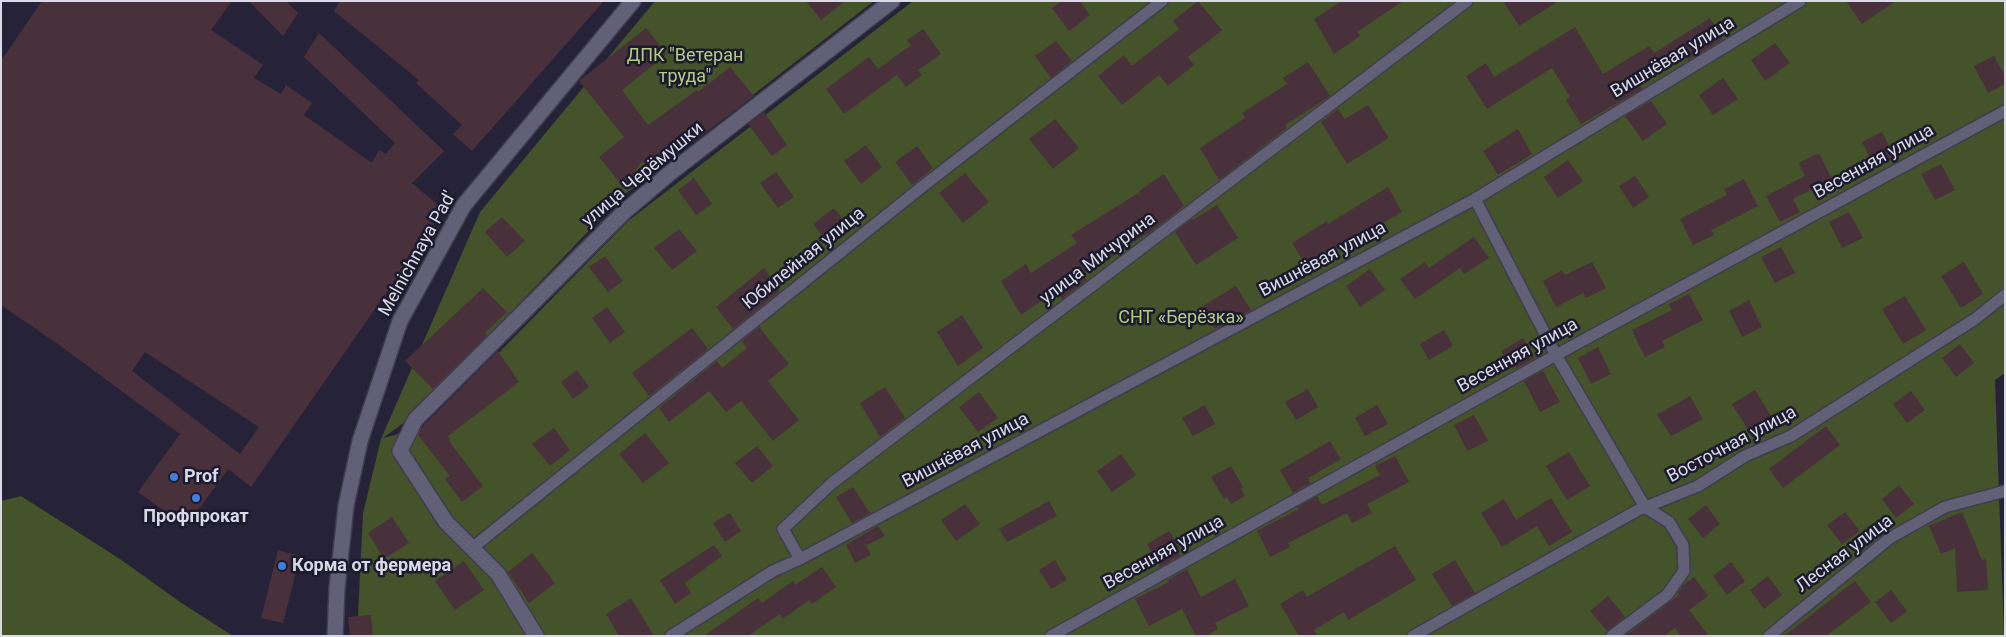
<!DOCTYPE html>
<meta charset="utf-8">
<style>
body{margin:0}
#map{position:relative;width:2006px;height:637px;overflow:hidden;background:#262338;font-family:Roboto,sans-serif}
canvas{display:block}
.frame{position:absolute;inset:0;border:2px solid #dad9e7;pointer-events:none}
</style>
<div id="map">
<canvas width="2006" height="637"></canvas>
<div class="frame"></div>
</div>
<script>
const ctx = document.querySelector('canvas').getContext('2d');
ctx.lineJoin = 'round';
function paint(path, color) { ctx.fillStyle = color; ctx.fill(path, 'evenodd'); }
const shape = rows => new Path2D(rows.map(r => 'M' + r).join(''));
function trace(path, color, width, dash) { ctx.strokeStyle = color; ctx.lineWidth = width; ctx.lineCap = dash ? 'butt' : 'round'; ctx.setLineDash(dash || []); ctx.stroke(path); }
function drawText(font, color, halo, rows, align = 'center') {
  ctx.font = font + ' Roboto,sans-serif'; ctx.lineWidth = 5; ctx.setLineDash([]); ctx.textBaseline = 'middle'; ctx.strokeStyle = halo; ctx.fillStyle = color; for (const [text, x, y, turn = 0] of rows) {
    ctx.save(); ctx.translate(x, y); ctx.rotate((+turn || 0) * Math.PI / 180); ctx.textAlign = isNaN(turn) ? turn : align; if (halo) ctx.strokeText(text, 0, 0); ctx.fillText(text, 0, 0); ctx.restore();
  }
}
const green = shape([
 [655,1,874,1,620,198,409,419,383,438,426,427,628,221,913,1,2005,1,2005,373,1995,380,2004,636,357,636,363,513,381,439,480,212],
 [21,496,120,559,183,604,233,636,1,636,1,501]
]);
const building = shape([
 [42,1,232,1,211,30,263,65,254,78,281,94,286,85,312,103,304,115,372,163,379,150,386,154,395,143,304,57,319,33,444,151,412,183,444,210,251,487,228,469,186,527,138,492,180,434,55,342,1,305,1,61],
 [145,352,259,427,240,454,132,371],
 [249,1,286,1,298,13,283,36],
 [340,1,604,1,472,151,453,134,462,125,416,83,419,80,334,11],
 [806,1,845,1,821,20],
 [1062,1,1080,1,1090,15,1069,31,1052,8],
 [1198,1,1222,30,1188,57,1194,65,1168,86,1159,75,1122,105,1098,76,1124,55,1132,66,1179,29,1173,21],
 [1342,1,1403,1,1357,32,1360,36,1334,54,1314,19],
 [1503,1,1559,1,1519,26],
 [1846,1,1896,1,1862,24],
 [1710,18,1723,39,1688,60,1686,57,1639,85,1642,89,1581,124,1566,100,1570,97,1552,68,1487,109,1466,76,1486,63,1494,77,1575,27,1603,74,1649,46,1654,53],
 [646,28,667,54,622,90,648,125,697,90,698,92,730,67,754,96,652,173,642,161,624,188,599,157,624,137,579,81],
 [923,29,941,54,918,70,922,75,906,87,897,75,844,114,826,89,869,57,878,69,911,45,907,40],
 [1056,41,1072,61,1051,78,1035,56],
 [1775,43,1790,63,1765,81,1751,60],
 [1994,56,2005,76,2005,84,1988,93,1974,66],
 [1308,62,1330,96,1285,125,1287,128,1219,180,1200,148,1245,118,1242,113,1287,84,1283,78],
 [1723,78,1738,99,1713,115,1699,95],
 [1651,101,1667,124,1643,141,1625,116],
 [1368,105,1389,138,1347,164,1321,122,1338,109,1345,119],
 [764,112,787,145,772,156,748,124],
 [1055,119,1079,148,1053,169,1029,139],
 [1518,129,1532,154,1498,175,1483,151],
 [1882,132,1895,158,1875,168,1862,142],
 [866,145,882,167,861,184,844,161],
 [917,146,933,168,912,185,895,162],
 [1819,153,1832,179,1793,199,1800,212,1780,222,1766,196,1805,176,1799,163],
 [1568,160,1583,181,1558,198,1544,177],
 [1941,164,1955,190,1935,200,1921,174],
 [776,172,794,197,778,208,760,183],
 [965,173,989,202,963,223,939,193],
 [1164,174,1184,206,1153,230,1083,275,1087,280,1062,299,1057,290,1021,315,1001,281,1026,264,1031,273,1077,243,1071,235,1140,192,1139,191],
 [1635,176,1649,197,1633,208,1619,186],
 [694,178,712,204,696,215,678,190],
 [1744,179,1758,206,1711,230,1714,235,1693,245,1680,219,1727,195,1724,189],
 [1388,187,1402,212,1307,267,1292,243,1327,221,1328,224],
 [1217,205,1238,238,1196,265,1175,232,1192,219,1193,220],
 [834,208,851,230,830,246,813,224],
 [1849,212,1863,238,1842,248,1829,222],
 [502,217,525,241,507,257,485,232],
 [679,229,697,251,672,270,654,248],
 [1474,237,1489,258,1464,274,1460,268,1415,299,1400,279,1425,262,1429,268],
 [1781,247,1795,273,1775,283,1761,257],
 [605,256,623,281,608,292,589,267],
 [1592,262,1606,288,1586,298,1583,293,1556,307,1543,281,1562,270,1565,275],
 [1964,262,1983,294,1961,308,1941,276],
 [764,268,780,291,733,329,716,307],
 [1370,269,1385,290,1360,307,1346,286],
 [1236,286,1251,310,1215,329,1201,307],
 [483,288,507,312,485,333,487,336,433,389,405,361],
 [1689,294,1703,320,1662,341,1665,347,1645,357,1632,330,1672,310,1669,304],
 [1905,296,1926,330,1903,344,1882,309],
 [1749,300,1762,327,1742,337,1729,311],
 [607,307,625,332,610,343,592,318],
 [962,315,983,348,958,366,937,332],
 [759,327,789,364,768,381,799,420,773,441,741,401,726,412,709,391,669,422,659,408,717,361,722,368,747,348,742,341],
 [692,328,708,349,649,396,632,373],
 [1444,330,1453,346,1429,360,1420,344],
 [1523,338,1535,358,1517,368,1516,366,1512,369,1501,351],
 [1960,344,1974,363,1956,377,1942,358],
 [1598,347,1611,374,1591,384,1578,358],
 [498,351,519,382,448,436,450,439,449,441,483,486,462,502,445,479,450,476,418,435,423,426],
 [577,370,589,387,573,399,561,382],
 [1543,371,1560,402,1540,412,1524,381],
 [885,387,905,418,880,437,860,403],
 [1308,389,1318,407,1296,420,1285,402],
 [1755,390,1776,424,1753,438,1732,404],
 [1911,391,1925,410,1907,423,1893,404],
 [979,392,998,418,978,432,959,407],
 [1690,396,1703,419,1671,436,1657,415],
 [1205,405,1215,424,1193,436,1182,418],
 [1377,405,1388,424,1365,436,1355,418],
 [1474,415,1488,441,1467,451,1454,425],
 [1826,426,1840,445,1783,488,1769,469],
 [554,428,570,450,550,466,532,444],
 [645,433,669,463,643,483,619,454],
 [1330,441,1341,459,1308,478,1310,483,1293,493,1280,470],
 [757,446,773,466,752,483,735,463],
 [1569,452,1590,486,1567,500,1546,466],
 [1121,454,1136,475,1112,492,1097,471],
 [1395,456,1409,482,1367,504,1372,513,1352,523,1347,513,1288,543,1290,547,1270,557,1257,531,1299,509,1298,507,1317,496,1322,505,1380,475,1375,466],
 [1231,466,1243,487,1241,489,1245,496,1231,504,1227,497,1224,499,1211,477],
 [1899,485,1914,504,1896,518,1882,499],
 [853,487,870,513,852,523,836,497],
 [1551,498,1572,532,1549,546,1537,526,1502,547,1481,513,1504,499,1516,520],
 [1049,501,1057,516,1007,542,999,529],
 [965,504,980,524,956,541,941,520],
 [1706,505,1720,524,1703,538,1688,519],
 [1845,512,1860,531,1842,544,1827,525],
 [1962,512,1982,560,1986,559,1988,590,1957,592,1955,548,1941,554,1929,526],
 [730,513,741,531,725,542,713,523],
 [392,517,409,543,384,559,368,533],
 [878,526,885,536,867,545,865,543,871,555,855,563,846,545],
 [1169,531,1180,549,1177,550,1180,556,1160,567,1147,544],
 [714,545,722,556,685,583,691,593,675,604,660,580],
 [1395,546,1416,580,1348,620,1344,612,1314,630,1318,636,1299,636,1280,604,1303,590,1307,597],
 [278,550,300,556,283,623,261,618],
 [532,553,555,583,529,603,508,572],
 [1055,560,1067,580,1051,589,1039,570],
 [1455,560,1475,593,1452,606,1432,574],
 [464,561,484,590,455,610,435,581],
 [1731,562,1745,581,1727,595,1713,576],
 [822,567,836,587,812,604,809,600,783,619,780,614,748,636,704,636,758,598,762,603,793,581,795,585],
 [1187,569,1201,597,1235,579,1249,606,1215,623,1218,629,1205,636,1196,636,1182,609,1149,626,1135,599,1169,582,1168,580],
 [1768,576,1782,595,1764,609,1750,590],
 [1694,577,1708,596,1689,610,1709,636,1681,636,1675,628,1664,636,1625,636,1679,595,1678,593,1683,585],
 [1855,581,1871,602,1826,636,1784,636],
 [1891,590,1907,611,1891,623,1875,602],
 [1608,596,1625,617,1607,631,1590,611],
 [631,598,654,636,619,636,606,614],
 [371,615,373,636,350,636,348,617]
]);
const lane = shape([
 [1475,199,1556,355,1645,507,1669,522,1683,545,1684,571,1667,595,1612,636],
 [472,548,923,186,1162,1],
 [800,559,783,529,832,483,1467,1],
 [671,636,773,571,800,559,1475,199,1800,1],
 [1051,636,1556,355,2005,111],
 [1413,636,1638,510,1698,486,1745,456,1791,436,1975,319,2005,295],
 [1769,636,1890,538,1945,507,2005,491]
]);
const street = shape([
 [536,636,498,574,446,522,400,451,415,420,624,212,670,173,892,1]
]);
const secondary = shape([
 [335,636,337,588,346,506,360,441,400,321,464,205,633,1]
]);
const markers = [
 [174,477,5,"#3f7fe0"],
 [196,498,5,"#3f7fe0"],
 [282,566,5,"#3f7fe0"]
];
const parkNames = [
 ["ДПК \"Ветеран",685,56],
 ["труда\"",685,77],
 ["СНТ «Берёзка»",1181,318]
];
const streetNames = [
 ["Вишнёвая улица",1673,58,-31],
 ["Весенняя улица",1874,162,-29],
 ["улица Черёмушки",643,175,-40],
 ["Melnichnaya Pad'",418,254,-61],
 ["Юбилейная улица",804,259,-39],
 ["улица Мичурина",1098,259,-37],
 ["Вишнёвая улица",1323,260,-28],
 ["Весенняя улица",1518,356,-29],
 ["Восточная улица",1732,445,-28],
 ["Вишнёвая улица",966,451,-28],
 ["Весенняя улица",1164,553,-29],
 ["Лесная улица",1845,554,-37]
];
const poiNames = [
 ["Prof",184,477],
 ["Профпрокат",196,517,"center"],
 ["Корма от фермера",292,566]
];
paint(green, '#445329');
paint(building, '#49313b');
trace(lane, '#403d4f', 14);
trace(street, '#403d4f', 18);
trace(secondary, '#403d4f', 18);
trace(lane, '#626077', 11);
trace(street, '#626077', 15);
trace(secondary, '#626077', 15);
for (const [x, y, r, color] of markers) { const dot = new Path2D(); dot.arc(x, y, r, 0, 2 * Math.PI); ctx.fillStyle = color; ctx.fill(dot); trace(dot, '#1c1a2d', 2); }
drawText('18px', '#b1cd84', '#1c1a2d', parkNames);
drawText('18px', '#dad9e7', '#1c1a2d', streetNames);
drawText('bold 18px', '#dad9e7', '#1c1a2d', poiNames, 'left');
</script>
